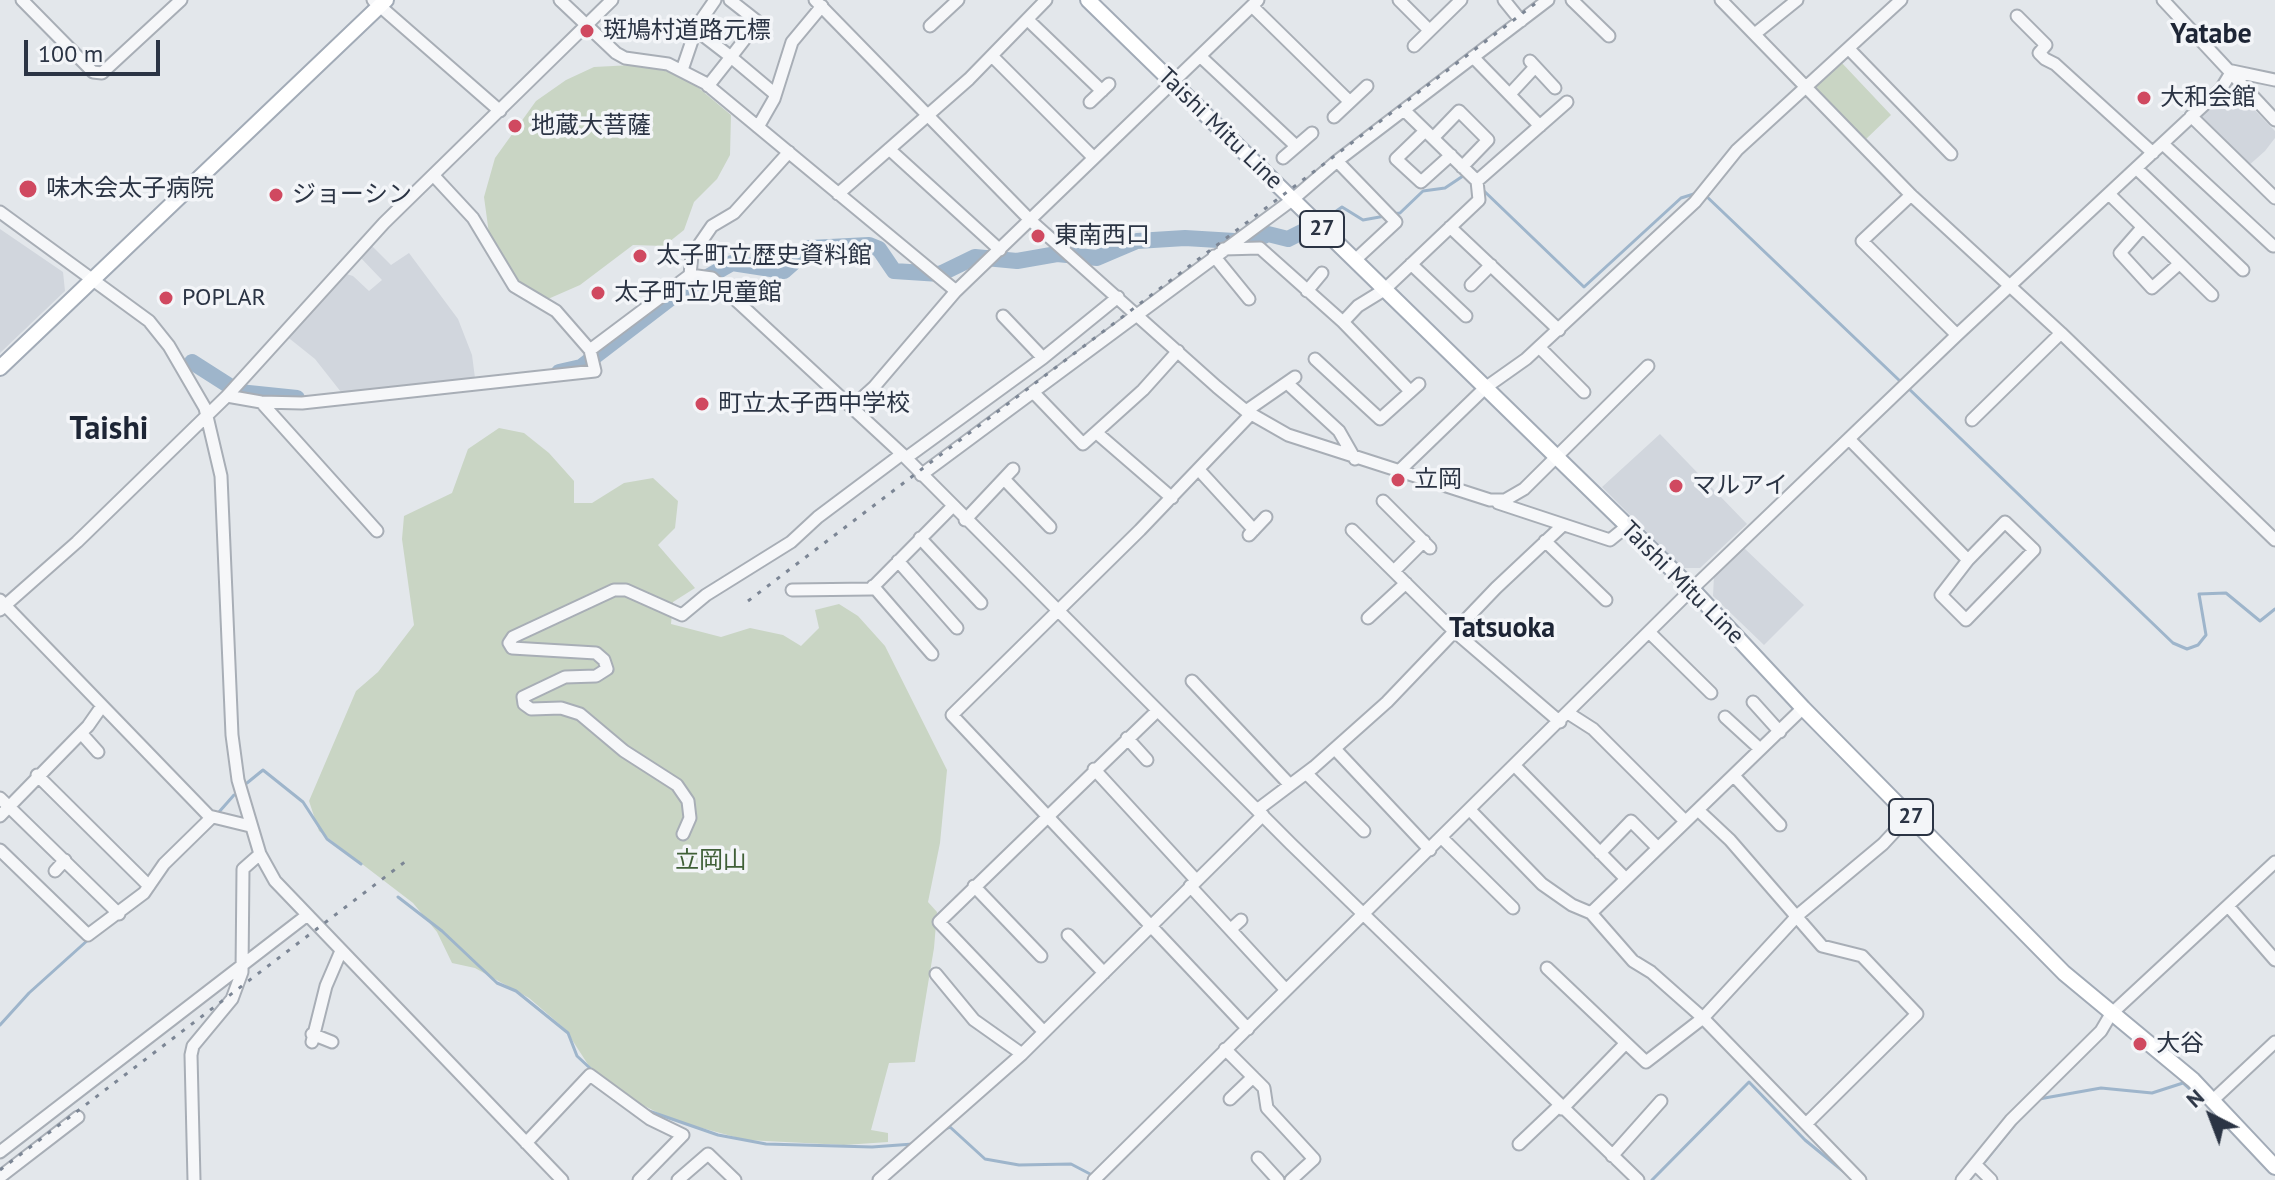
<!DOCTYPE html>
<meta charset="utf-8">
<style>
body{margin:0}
#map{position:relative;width:2275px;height:1180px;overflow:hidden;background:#e3e7eb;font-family:"PT Sans",sans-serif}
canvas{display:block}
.north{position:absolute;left:2171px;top:1076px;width:80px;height:80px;-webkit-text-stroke:6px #f3f5f8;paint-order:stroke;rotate:318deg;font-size:22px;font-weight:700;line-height:32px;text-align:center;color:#2b3444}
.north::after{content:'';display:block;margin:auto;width:28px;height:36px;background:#2b3444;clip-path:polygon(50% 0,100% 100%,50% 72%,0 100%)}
.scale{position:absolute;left:24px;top:40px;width:136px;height:36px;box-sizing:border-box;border:4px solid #2b3444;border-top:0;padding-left:10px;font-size:24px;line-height:28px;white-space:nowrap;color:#2b3444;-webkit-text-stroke:6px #f3f5f8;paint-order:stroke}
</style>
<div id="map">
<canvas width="2275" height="1180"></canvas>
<div class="north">N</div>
<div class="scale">100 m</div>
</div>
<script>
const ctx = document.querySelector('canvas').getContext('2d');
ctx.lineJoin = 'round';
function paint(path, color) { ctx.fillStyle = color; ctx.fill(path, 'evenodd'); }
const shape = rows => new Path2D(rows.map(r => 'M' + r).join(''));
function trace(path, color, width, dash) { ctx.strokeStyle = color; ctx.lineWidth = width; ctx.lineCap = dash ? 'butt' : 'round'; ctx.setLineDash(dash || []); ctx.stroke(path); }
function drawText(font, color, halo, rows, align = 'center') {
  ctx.font = font + ' "PT Sans","Noto Sans JP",sans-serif'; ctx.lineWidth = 7; ctx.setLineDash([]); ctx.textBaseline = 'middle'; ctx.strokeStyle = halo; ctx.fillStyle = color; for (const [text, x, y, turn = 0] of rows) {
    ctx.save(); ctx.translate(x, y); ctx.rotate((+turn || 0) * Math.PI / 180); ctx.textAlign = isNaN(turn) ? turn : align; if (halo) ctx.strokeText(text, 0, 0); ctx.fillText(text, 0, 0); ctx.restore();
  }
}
const built = shape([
 [2236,91,2275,131,2275,138,2265,151,2247,167,2197,120,2226,92],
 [0,229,63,272,65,291,0,353],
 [370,244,391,265,409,253,458,319,472,355,475,378,341,392,315,359,285,335,343,273,353,276,369,291,382,280,359,256],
 [1660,434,1747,524,1700,568,1683,568,1602,487],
 [1744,548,1804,605,1764,645,1713,596,1714,576]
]);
const green = shape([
 [1841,62,1891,115,1865,140,1814,87],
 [632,65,682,74,731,115,730,155,717,179,694,202,684,230,664,246,633,245,580,285,548,299,519,285,490,241,484,197,495,158,536,101,566,80,594,67],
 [499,428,524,433,549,453,574,481,574,503,592,503,624,483,653,478,678,501,675,528,658,545,695,588,673,602,671,624,721,637,750,628,783,635,801,646,819,628,815,610,839,604,858,616,885,646,947,770,940,843,928,902,937,912,934,948,915,1062,889,1063,871,1130,888,1133,888,1142,844,1145,746,1140,672,1120,627,1097,589,1066,565,1029,529,998,475,968,452,963,437,932,413,903,319,831,309,801,356,691,378,672,414,625,402,539,404,516,452,493,468,449]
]);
const stream = shape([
 [1483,190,1584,287,1681,198,1697,193],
 [1704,194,1901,382],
 [1392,214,1400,213,1423,191,1445,188,1466,174],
 [1328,217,1342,207,1363,220,1385,216],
 [1907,387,2173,643,2187,649,2198,645,2206,635,2199,594,2226,593,2260,621,2275,609],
 [247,783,263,770,303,802,327,839,361,864],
 [219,812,234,795],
 [398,897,442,931,497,983,516,991,568,1033,577,1056,592,1070],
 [112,923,144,899],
 [0,1025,29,993,89,939],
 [2039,1099,2101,1088,2152,1093,2183,1083,2202,1100],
 [646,1110,718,1135,766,1144,872,1147,913,1144],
 [945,1129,950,1127,985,1159,1019,1165,1071,1164,1092,1175],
 [1982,1165,2020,1118],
 [1652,1180,1749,1082,1805,1140,1849,1176],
 [1969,1180,1977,1171]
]);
const river = shape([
 [192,362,239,392,297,398],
 [559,372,581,367,671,298,732,263,784,271,810,248,869,245,879,249,894,271,940,274,975,257,1017,261,1057,254,1097,258,1137,241,1185,238,1251,242,1268,234,1288,239,1304,231]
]);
const minor = shape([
 [22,0,93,72,102,73,181,0],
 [373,0,500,111],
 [560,0,616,53,625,58,668,64,705,83,956,291],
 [730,0,758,22,731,57,775,94],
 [815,0,1030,220,1217,387,1246,411,1288,435,1490,500,1505,500,1524,489,1648,366],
 [1399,0,1429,30],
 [1504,0,1521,21],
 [1572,0,1609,36],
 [1721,0,1911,195,2061,333,2275,540],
 [2163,0,2275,120],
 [1252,6,1350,102],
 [2017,16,2046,45,2039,53,2045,59,2055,64,2153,153],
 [1028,20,1102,91],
 [930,26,958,0],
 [696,30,731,57,708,86],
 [1756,33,1797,0],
 [1414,46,1461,0],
 [1849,49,1951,154],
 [993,57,1092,156],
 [1201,57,1296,146],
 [1473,57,1540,126],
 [1530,61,1555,88],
 [682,70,697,26,715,0],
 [2232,71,2275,80],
 [1510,94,1535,67],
 [1090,102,1109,84],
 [2191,116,2275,198],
 [1334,117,1367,86],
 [758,127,774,99,792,42,822,6],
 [1425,131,1396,159,1421,182,1451,155],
 [1433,138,1459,111,1488,140,1462,167],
 [2163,144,2273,246],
 [889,149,1000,250],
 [1283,158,1312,133],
 [1337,161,1396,222,1355,260],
 [2137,169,2243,270],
 [1477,181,1567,102],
 [838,194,969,79,1046,0],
 [2109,194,2212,295],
 [1911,195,1862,241,1957,335],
 [0,212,149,321,169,346,205,408,221,476,232,735,238,780,260,854,275,881,562,1180],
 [1450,227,1559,330],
 [2141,229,2120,253,2152,288,2179,264],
 [1223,249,1260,248,1343,322,1409,390],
 [1214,256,1249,299],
 [1411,264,1466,316],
 [690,275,692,255,712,226,734,213,789,152],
 [1471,285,1491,265],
 [1307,291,1322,273],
 [1003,316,1043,358],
 [1343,322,1358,306,1384,290,1479,200,1477,181,1405,111],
 [1539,347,1584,392],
 [590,350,690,275,712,278,902,454,1291,844,1638,1180],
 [1315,359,1380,419,1419,384],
 [1287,383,1339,431,1355,459],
 [1034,393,1083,444,1143,390,1178,351],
 [227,396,261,402,302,403,595,371,590,350,556,311,514,286,473,218,434,176],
 [261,402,377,531],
 [852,407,874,387,956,291,1258,0],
 [1246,411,1295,377],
 [1972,420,2061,333],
 [1098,434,1172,498],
 [1849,439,1968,560],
 [906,458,1043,358,1118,297],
 [1199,470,1254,530],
 [1398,472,1485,388,1526,359,1695,202,1737,150,1901,0],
 [921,475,1292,200,1337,161,1548,0],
 [1004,479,1050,527],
 [1383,501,1430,548],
 [1498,503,1610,540,1626,527],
 [965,520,1013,469],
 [2005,522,2034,550,1966,620,1941,595,1968,560,2005,522],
 [1352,530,1454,631,1560,722],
 [1249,535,1266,517],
 [920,538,981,603],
 [1545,541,1606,600],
 [898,561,957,628],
 [1394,571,1424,541],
 [873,586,932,654],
 [792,590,871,589,952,507],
 [0,600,209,816,250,826],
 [0,610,77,542,227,396,384,223,612,0],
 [1368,618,1406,583],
 [1650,633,1711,693],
 [1192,681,1290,785],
 [1753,702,1780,732],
 [1568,713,1593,729,1685,821],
 [1725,717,1760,749],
 [81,733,98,752],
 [1127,738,1147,760],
 [1335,749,1430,850],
 [1515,766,1626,879],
 [1094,769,1196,880],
 [1306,773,1364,831],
 [37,775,149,886],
 [1734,776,1780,825],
 [0,798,119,914],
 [1257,810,1314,767,1387,702,1496,588,1562,526],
 [1470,810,1542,884,1572,905,1591,913,1633,961,1651,972,1703,1018,1860,1180],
 [1699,811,1730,840,1822,946,1862,956,1917,1014,1807,1123],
 [0,816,88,726,102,706],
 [683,834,690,818,688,801,677,785,624,751,580,714,561,708,531,709,524,704,523,697,565,677,596,676,607,669,604,660,596,653,512,648,509,643,513,637,614,590,626,590,682,615,706,595,791,542,818,517,902,454],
 [1442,838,1513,908],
 [0,850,88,935,144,893,164,864,211,818],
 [1600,853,1631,821,1658,848],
 [55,871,65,860],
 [974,886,1041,956],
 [1190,886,1286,990],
 [2228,906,2275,960],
 [1591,913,1803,708],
 [1231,929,1241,920],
 [1068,935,1104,973],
 [1547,968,1646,1062,1703,1018,1798,915,1883,844,1909,816],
 [936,974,974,1020,1022,1054],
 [1248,1029,952,715,1140,530,1251,414],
 [1044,1032,939,922,1157,711],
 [312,1034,332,1042],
 [312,1042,326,986,341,951],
 [1225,1049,1264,1088,1267,1108,1314,1159,1291,1180],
 [1230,1099,1253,1077],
 [2213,1100,2275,1042],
 [1562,1109,1625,1044],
 [526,1143,590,1075,650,1119,683,1135,639,1180],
 [1519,1144,1559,1106],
 [0,1152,306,916],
 [1612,1156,1661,1101],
 [1258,1158,1278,1180],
 [1975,1164,1991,1180],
 [0,1177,78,1117],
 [194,1180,191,1055,193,1046,232,999,242,972,243,869,260,854],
 [678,1180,708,1154,735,1180],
 [879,1180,1022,1054,1263,815],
 [1094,1180,1692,589,1957,335,2221,89,2232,71],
 [1962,1180,2011,1120,2101,1031,2111,1014,2275,862]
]);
const major = shape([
 [1088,0,1692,589,1803,708,2064,973,2193,1080,2275,1167],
 [0,368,386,0]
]);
const rail = shape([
 [748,601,1540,0],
 [0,1170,410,858]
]);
const markers = [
 [587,31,8,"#d04960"],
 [2144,98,8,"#d04960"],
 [515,126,8,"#d04960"],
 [28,189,10,"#d04960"],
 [276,195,8,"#d04960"],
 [1038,236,8,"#d04960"],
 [640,256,8,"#d04960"],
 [598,293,8,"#d04960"],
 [166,298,8,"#d04960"],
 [702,404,8,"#d04960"],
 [1398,480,8,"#d04960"],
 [1676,486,8,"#d04960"],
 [2140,1044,8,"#d04960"]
];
const shields = [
 [1322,229,44],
 [1911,817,44]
];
const shieldNames = [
 ["27",1322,229],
 ["27",1911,817]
];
const poiNames = [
 ["斑鳩村道路元標",603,31],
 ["大和会館",2160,98],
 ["地蔵大菩薩",531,126],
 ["味木会太子病院",46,189],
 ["ジョーシン",292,195],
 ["東南西口",1054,236],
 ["太子町立歴史資料館",656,256],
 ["太子町立児童館",614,293],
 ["POPLAR",182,298],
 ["町立太子西中学校",718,404],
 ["立岡",1414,480],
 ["マルアイ",1692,486],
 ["大谷",2156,1044]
];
const streetNames = [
 ["Taishi Mitu Line",1220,129,44],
 ["Taishi Mitu Line",1682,583,45]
];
const parkNames = [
 ["立岡山",711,861]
];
const quarterNames = [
 ["Yatabe",2211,35],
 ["Tatsuoka",1502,629]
];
const districtNames = [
 ["Taishi",109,430]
];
paint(built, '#d1d6dd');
paint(green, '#c9d5c4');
trace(stream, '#9eb5cb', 3);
trace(river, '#9eb5cb', 16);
trace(minor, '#a8aeb6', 15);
trace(major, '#a2abb7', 18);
trace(minor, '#f6f7f9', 11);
trace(major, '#fff', 14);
trace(rail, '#7c8695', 3, [4, 8]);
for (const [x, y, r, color] of markers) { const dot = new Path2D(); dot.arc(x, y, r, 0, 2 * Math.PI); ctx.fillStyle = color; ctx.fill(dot); trace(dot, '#f3f5f8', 3); }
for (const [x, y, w] of shields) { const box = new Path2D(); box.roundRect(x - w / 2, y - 18, w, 36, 6); ctx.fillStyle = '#f3f5f8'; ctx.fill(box); trace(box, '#2b3444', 2); }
drawText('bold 22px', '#2b3444', null, shieldNames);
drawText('24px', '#2b3444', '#f3f5f8', poiNames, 'left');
drawText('24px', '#2b3444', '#f3f5f8', streetNames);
drawText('24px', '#406038', '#f3f5f8', parkNames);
drawText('bold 28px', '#1d2535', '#f3f5f8', quarterNames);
drawText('bold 32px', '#1d2535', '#f3f5f8', districtNames);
</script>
